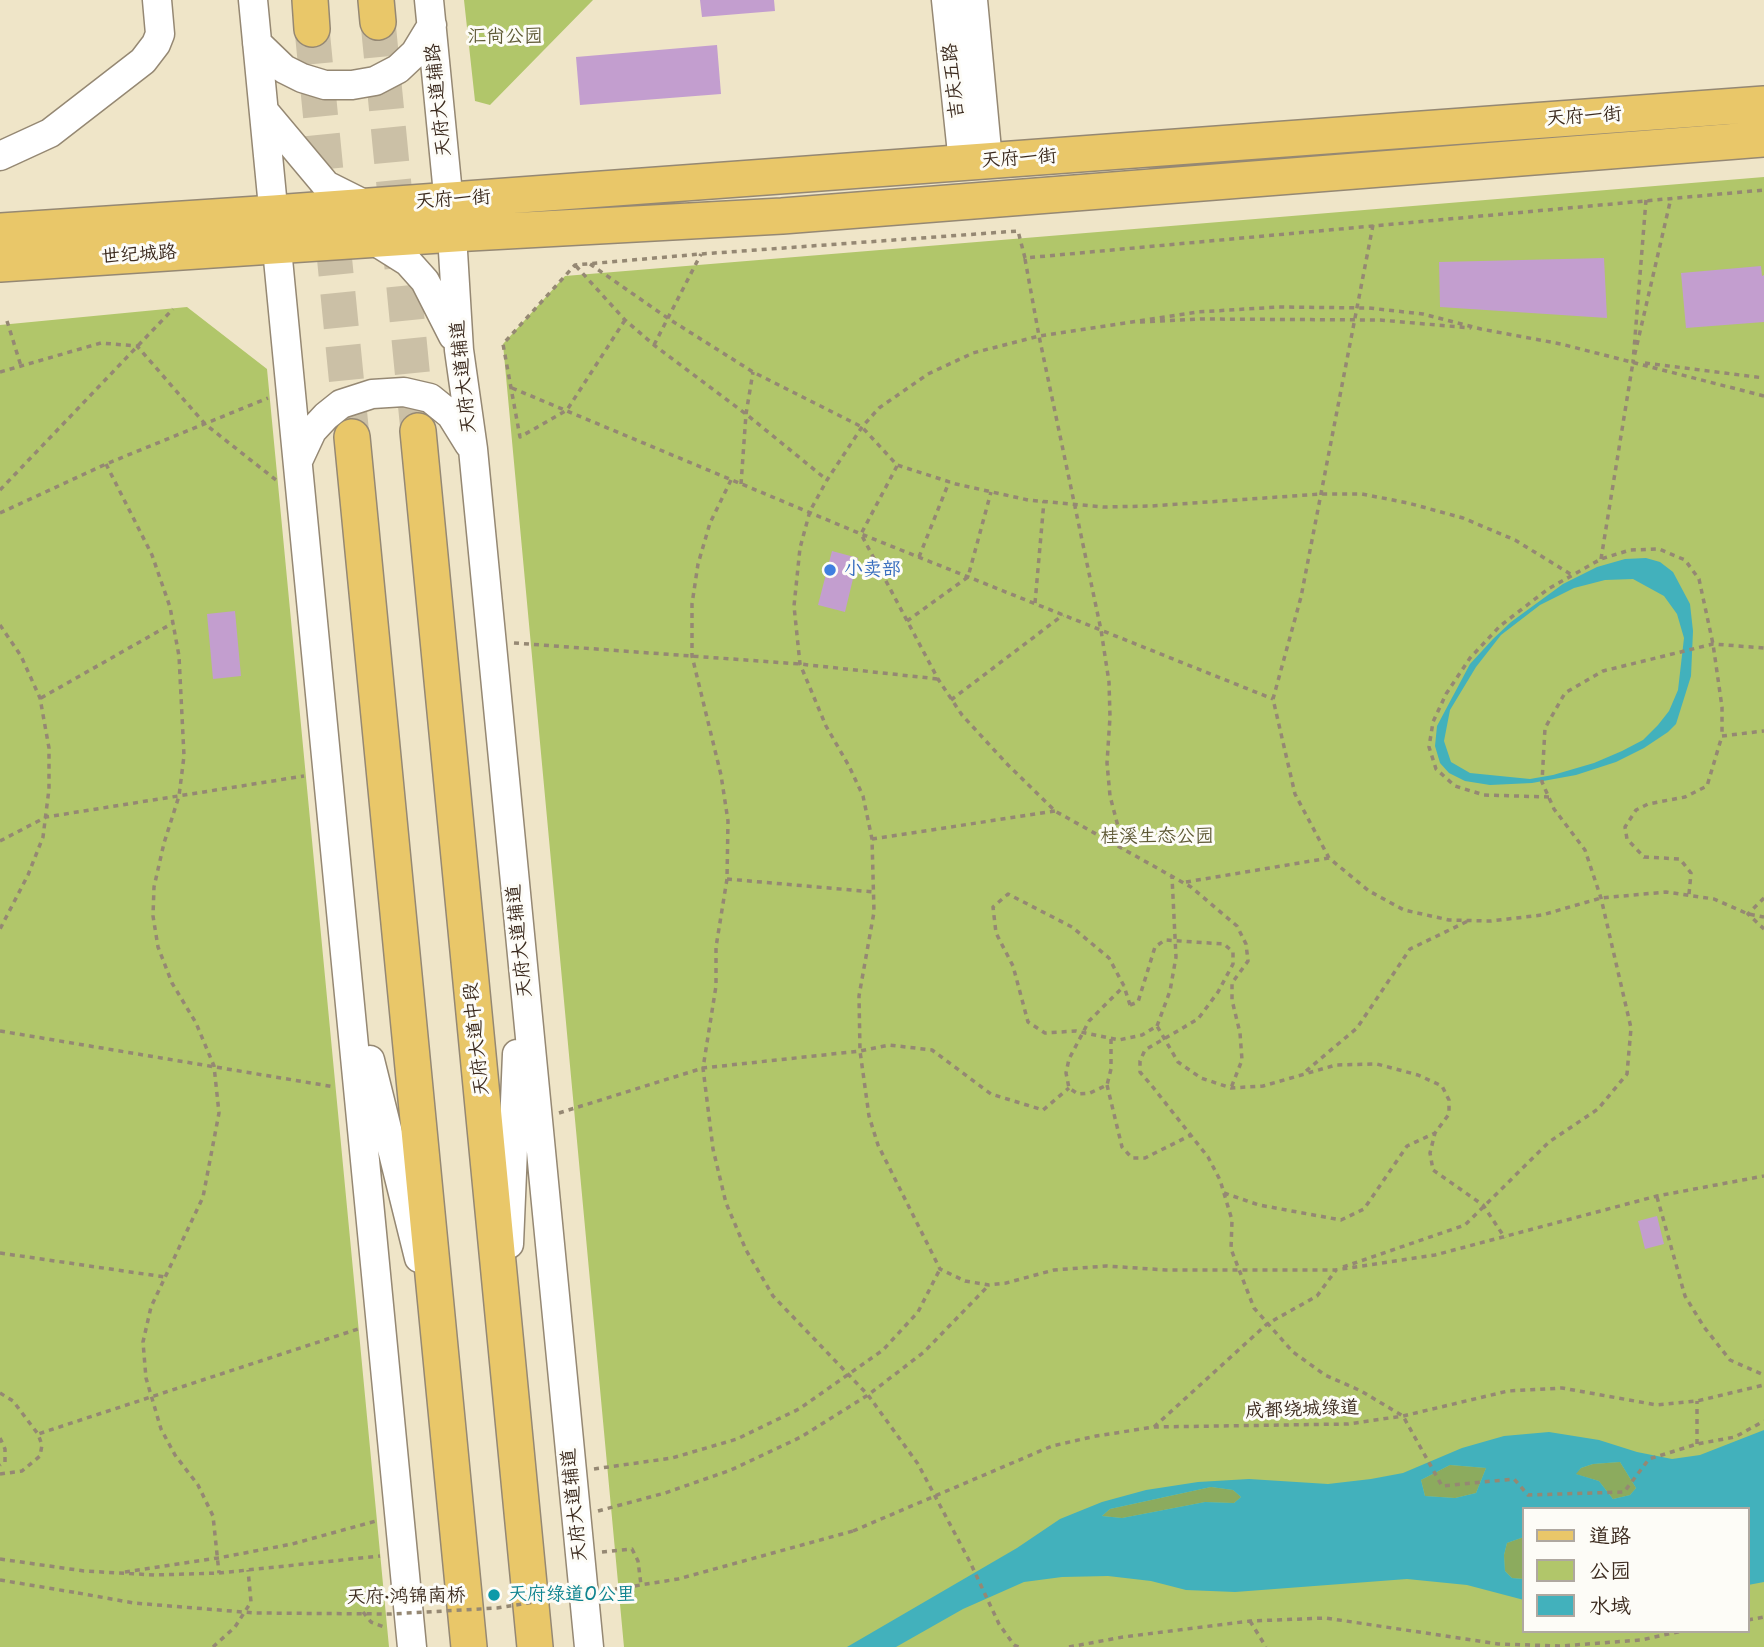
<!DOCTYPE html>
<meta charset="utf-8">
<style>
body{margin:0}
#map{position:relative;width:1764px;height:1647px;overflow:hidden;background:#efe5c8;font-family:"Shantell Sans","LXGW WenKai TC",sans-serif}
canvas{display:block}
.legend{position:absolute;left:1522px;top:1507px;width:228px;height:126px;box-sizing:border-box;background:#fdfcf7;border:2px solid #afa8a0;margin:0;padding:9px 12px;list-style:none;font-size:21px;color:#3b2a1e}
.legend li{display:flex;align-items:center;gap:14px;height:35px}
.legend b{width:35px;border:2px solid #afa8a0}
</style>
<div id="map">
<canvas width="1764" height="1647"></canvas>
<ul class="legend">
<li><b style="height:9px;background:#e9c769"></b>道路</li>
<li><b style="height:19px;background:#b1c66a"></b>公园</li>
<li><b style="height:19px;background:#42b1bc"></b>水域</li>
</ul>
</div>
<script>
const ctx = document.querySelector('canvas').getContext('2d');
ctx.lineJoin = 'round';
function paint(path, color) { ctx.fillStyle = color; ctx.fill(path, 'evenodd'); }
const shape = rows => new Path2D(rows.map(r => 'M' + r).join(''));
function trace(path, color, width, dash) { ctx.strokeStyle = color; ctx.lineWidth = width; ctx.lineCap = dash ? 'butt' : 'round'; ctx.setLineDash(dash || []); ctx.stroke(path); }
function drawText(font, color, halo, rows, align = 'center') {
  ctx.font = font + ' "Shantell Sans","LXGW WenKai TC",sans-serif'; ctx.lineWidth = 6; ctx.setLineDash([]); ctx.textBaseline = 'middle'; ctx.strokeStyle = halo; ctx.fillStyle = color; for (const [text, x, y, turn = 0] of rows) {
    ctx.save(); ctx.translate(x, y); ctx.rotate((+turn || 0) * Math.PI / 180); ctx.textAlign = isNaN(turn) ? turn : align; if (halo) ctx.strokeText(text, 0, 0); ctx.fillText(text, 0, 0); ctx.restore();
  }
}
const green = shape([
 [464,0,593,0,490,105,475,101],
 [1764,177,1764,1647,624,1647,503,344,565,276],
 [1524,1509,1748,1509,1748,1631,1524,1631],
 [187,307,267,369,389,1647,0,1647,0,325]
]);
const forest = shape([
 [1620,1462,1636,1488,1630,1495,1613,1499,1599,1481,1575,1474,1581,1468,1593,1464],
 [1450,1465,1486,1468,1476,1493,1455,1498,1425,1496,1421,1480],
 [1211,1487,1233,1490,1241,1497,1234,1503,1205,1502,1122,1518,1102,1516,1110,1509],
 [1524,1537,1524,1579,1512,1578,1505,1571,1504,1555,1507,1543]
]);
const water = shape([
 [1646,558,1660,562,1673,572,1690,604,1693,631,1691,676,1676,724,1668,732,1644,748,1616,762,1576,775,1532,783,1490,785,1465,781,1449,773,1440,763,1435,746,1437,726,1470,664,1493,639,1511,622,1563,584,1597,567,1625,559],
 [1633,579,1664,596,1677,614,1684,638,1678,690,1669,711,1658,725,1643,740,1622,751,1594,763,1553,775,1530,779,1470,773,1451,762,1444,741,1450,710,1476,667,1501,635,1540,605,1574,588,1605,580],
 [1764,1430,1764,1582,1748,1585,1748,1509,1524,1509,1524,1537,1507,1543,1504,1555,1505,1571,1512,1578,1524,1579,1524,1600,1467,1585,1407,1579,1235,1592,1186,1590,1151,1581,1108,1576,1062,1577,1024,1582,963,1609,896,1647,847,1647,1017,1548,1060,1519,1102,1502,1146,1490,1198,1482,1249,1479,1328,1484,1371,1479,1403,1473,1462,1448,1504,1436,1549,1432,1599,1440,1637,1452,1672,1459,1700,1455],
 [1620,1462,1636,1488,1630,1495,1613,1499,1599,1481,1576,1474,1581,1468,1593,1464],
 [1450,1465,1486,1468,1476,1493,1455,1498,1425,1496,1421,1480],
 [1211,1487,1233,1490,1241,1497,1234,1503,1205,1502,1122,1518,1102,1516,1110,1509]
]);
const building = shape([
 [700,0,774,0,775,11,702,17],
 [717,45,721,94,580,105,576,57],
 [1604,258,1607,318,1440,307,1439,262],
 [1761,266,1762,276,1764,275,1764,322,1686,328,1681,273],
 [832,551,858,558,845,612,818,605],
 [235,611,241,676,213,679,207,614],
 [1657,1216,1664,1244,1645,1249,1638,1221]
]);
const majorTunnel = shape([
 [378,22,418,431],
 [312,29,352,437]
]);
const path = shape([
 [1646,200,1633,362,1671,198],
 [1373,225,1301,597,1273,699,1295,794,1329,858,1369,891,1404,910,1449,920,1491,921,1542,915,1601,898,1666,892,1714,899,1748,914,1764,917],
 [1025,259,1039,336,1101,630,1109,682,1110,717,1107,763,1110,796,1124,849],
 [590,264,669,319,753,372,862,427,897,465,956,484,1028,500,1103,507,1151,506,1321,494,1362,494,1408,503,1463,518,1515,540,1572,575],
 [576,266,625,320,654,345,746,414,827,480],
 [625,320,567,410,520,437,503,344,575,265,701,254,1018,231,1025,258,1764,190],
 [7,321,21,366],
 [1140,322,1200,319,1380,320,1471,328],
 [654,345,701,254],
 [1645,363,1764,378],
 [0,372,101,343,137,346,205,424,276,480],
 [512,388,861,534,1273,699],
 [1764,396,1561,344,1481,329,1423,314,1369,308,1279,307,1197,312,1039,336,973,353,928,374,879,408,862,427,827,480,810,511,800,548,794,606,800,664,826,726,849,766,863,796,872,839,874,912,859,996,860,1051,869,1116,878,1145,940,1269,965,1281,989,1285,1006,1283,1054,1270,1106,1266,1166,1270,1335,1270,1435,1255,1657,1196,1764,1176],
 [106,464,152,555,170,607,179,656,184,756,179,796,164,843,154,887,153,916,158,947,172,983,196,1023,214,1066,219,1113,203,1197,151,1307,143,1342,146,1378,161,1429,175,1455,198,1485,213,1516,219,1573],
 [897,466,861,534,938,679,962,715,1008,765,1055,811,1191,887,1237,926,1246,944,1248,961,1232,983,1232,1000,1240,1033,1242,1060,1231,1088],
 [731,480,710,523,698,564,692,604,692,656,721,775,728,821,727,879,716,947,716,986,703,1068,713,1149,726,1203,746,1250,773,1296,868,1395,918,1464,970,1562,999,1624,1014,1645,1019,1647],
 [741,484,746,414,753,372],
 [0,490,173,309],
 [0,513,106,464,268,398],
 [919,557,949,482],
 [1601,559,1633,362],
 [1035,603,1044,501],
 [907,621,968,577,991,492],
 [0,625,21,656,40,698,49,748,49,789,43,837,28,875,0,929],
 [514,643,800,664,938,679],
 [41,698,173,623],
 [951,700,1063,615],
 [1549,797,1484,795,1455,786,1436,769,1429,747,1433,722,1446,694,1470,658,1500,626,1548,589,1601,559,1630,550,1659,549,1685,560,1699,579,1713,644,1722,707,1722,736],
 [872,839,1055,811],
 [0,841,46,817,304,776],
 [727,879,874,892],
 [1186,882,1329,858],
 [1689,894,1691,873,1680,859,1644,857,1627,839,1625,827,1636,810,1648,804,1685,797,1707,786,1722,736,1764,731],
 [1764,898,1748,914,1764,929],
 [1130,1005,1124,986,1109,958,1072,927,1008,894,993,907,996,933,1013,966,1028,1022,1045,1033,1076,1031,1119,1040,1142,1035,1157,1026,1178,1062,1201,1078,1231,1088,1263,1086,1336,1065,1377,1064,1418,1075,1442,1086,1449,1100,1449,1114,1435,1133,1430,1153,1433,1170,1483,1205,1505,1238],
 [1157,1026,1170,991,1176,957,1172,877],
 [0,1031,335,1087],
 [1111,1039,1111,1069,1107,1085,1090,1093,1078,1094,1069,1088,1066,1073,1069,1059,1089,1021,1124,986],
 [1306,1071,1357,1028,1410,949,1468,921],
 [1107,1085,1122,1147,1132,1158,1145,1158,1191,1135],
 [1152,1086,1208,1157,1220,1180,1232,1220,1231,1249,1254,1308,1293,1352,1325,1375,1361,1391,1403,1416,1442,1486,1514,1479,1528,1495,1624,1492,1649,1459,1697,1444,1735,1437,1764,1421],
 [559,1113,703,1068,860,1051,889,1045,932,1050,991,1094,1043,1110,1069,1088],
 [1224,1193,1259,1205,1341,1220,1364,1209,1407,1146,1435,1133],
 [1657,1197,1685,1296,1704,1327,1730,1360,1764,1375],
 [0,1253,165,1277],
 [1343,1267,1465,1225,1549,1142,1598,1109,1627,1074,1631,1028,1601,898,1585,850,1554,809,1542,782,1545,728,1565,693,1603,671,1713,644,1764,648],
 [0,1393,13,1401,38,1434],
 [1154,1427,1267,1324,1317,1296,1336,1270],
 [0,1438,5,1449,5,1462,0,1465],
 [1697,1444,1697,1401],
 [594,1469,672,1458,737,1439,799,1409,883,1350,918,1312,940,1269],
 [0,1474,22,1471,40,1456,42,1445,38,1434,358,1329],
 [598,1511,665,1493,731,1470,801,1437,868,1395,924,1352,989,1285],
 [853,1531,1052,1446,1096,1436,1154,1427,1348,1424,1403,1416,1508,1391,1562,1388,1657,1405,1697,1401,1764,1385],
 [602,1552,632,1549,638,1561,641,1585],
 [0,1559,84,1571,155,1575,219,1573,380,1556],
 [125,1572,218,1558,292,1544,376,1521],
 [0,1580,78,1593],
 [363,1612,371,1622,387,1628],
 [1748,1620,1764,1617],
 [1250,1621,1266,1647],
 [213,1647,235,1627,251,1602,248,1570],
 [1069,1647,1123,1637,1250,1621,1326,1618,1498,1644,1560,1646,1641,1640,1682,1631]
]);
const minor = shape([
 [253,0,412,1647],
 [429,0,452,235,459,350,473,449,589,1647],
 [946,0,963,163],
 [973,0,988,161],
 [257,43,284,69,302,78,325,85,352,85,375,81,398,69,415,53,432,25],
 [264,111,326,185,370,207],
 [0,156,50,133,143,61,156,44,160,34,157,0],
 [365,237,373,240,408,262,425,281,453,336],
 [298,461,312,431,326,416,341,404,372,394,404,392,430,398,451,415,469,444],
 [370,1060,419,1258],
 [509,1244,517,1054]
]);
const major = shape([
 [310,0,312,29],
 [376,0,378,22],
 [0,231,274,213,1764,104],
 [0,264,470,233,782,216,1764,139],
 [418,431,535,1647],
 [352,437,469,1647]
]);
const pathBridge = shape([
 [1130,1005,1138,1002,1155,947,1165,940,1224,944,1233,952,1233,964,1218,992,1198,1019,1145,1050,1140,1061,1140,1072,1152,1086],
 [78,1593,134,1603,255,1613,391,1614,497,1608,678,1579,853,1531]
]);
const markers = [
 [830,570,7,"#3f7fe0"],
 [494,1595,7,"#0f9aa8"]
];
const parkNames = [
 ["汇尚公园",505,37],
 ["桂溪生态公园",1157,837]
];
const streetNames = [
 ["吉庆五路",954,81,-96],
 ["天府大道辅路",439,100,-96],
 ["天府一街",1584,117,-4],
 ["天府一街",1019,159,-4],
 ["天府一街",453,200,-4],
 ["世纪城路",139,255,-4],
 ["天府大道辅道",464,377,-96],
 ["天府大道辅道",520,941,-96],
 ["天府大道中段",477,1039,-96],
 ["成都绕城绿道",1302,1410,-2],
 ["天府大道辅道",575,1505,-96],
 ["天府·鸿锦南桥",406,1597,-1]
];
const shopNames = [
 ["小卖部",844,570]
];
const cultureNames = [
 ["天府绿道0公里",508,1595]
];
paint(green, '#b1c66a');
paint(forest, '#8cab5e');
paint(water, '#42b1bc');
paint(building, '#c39ecf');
trace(majorTunnel, '#cbc0a6', 35, [35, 18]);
trace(minor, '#958873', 31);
trace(major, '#958873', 38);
trace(path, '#958873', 3.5, [5, 5]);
trace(minor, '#fff', 28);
trace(major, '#e9c769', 35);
trace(pathBridge, '#958873', 3.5, [5, 5]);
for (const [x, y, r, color] of markers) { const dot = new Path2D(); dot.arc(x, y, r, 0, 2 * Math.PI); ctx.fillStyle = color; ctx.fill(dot); trace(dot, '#fdfcf7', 2.5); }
drawText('19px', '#5e5935', '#fdfcf7', parkNames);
drawText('19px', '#3b2a1e', '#fdfcf7', streetNames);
drawText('19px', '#366cbe', '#fdfcf7', shopNames, 'left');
drawText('19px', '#0d838f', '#fdfcf7', cultureNames, 'left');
</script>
